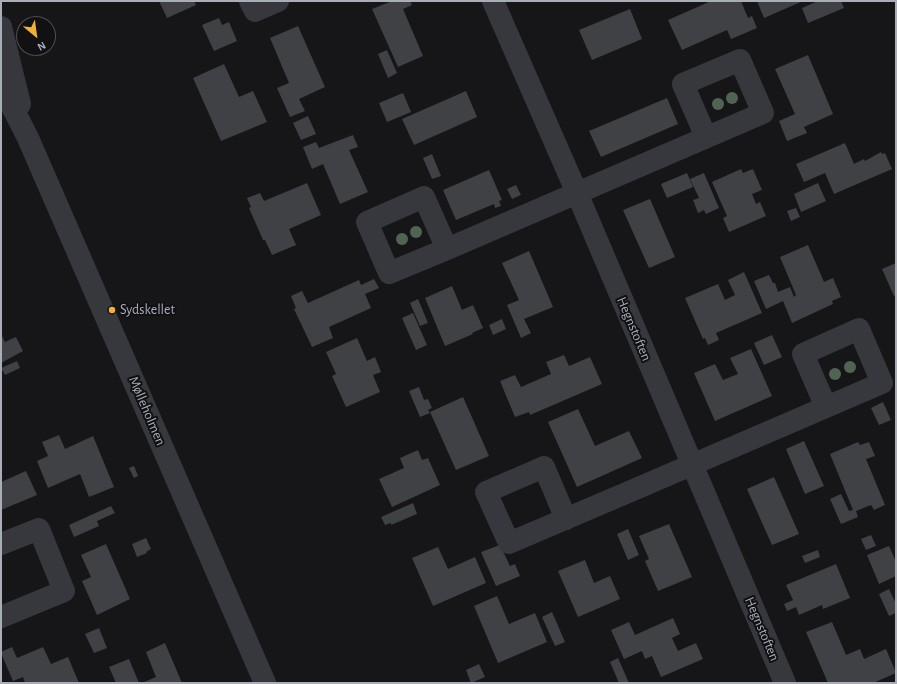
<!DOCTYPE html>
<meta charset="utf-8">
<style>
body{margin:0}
#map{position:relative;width:897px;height:684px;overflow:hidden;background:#161618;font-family:"Alegreya Sans",sans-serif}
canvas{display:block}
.frame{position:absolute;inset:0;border:2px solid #a8adb8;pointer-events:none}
.north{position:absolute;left:16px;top:16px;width:40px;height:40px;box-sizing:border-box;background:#111113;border:1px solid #4d4f55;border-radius:50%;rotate:151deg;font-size:11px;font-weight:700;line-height:16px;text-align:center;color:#a8adb8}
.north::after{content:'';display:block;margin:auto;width:14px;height:18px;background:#f2b134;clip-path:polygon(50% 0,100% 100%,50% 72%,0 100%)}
</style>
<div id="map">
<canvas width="897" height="684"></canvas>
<div class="frame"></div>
<div class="north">N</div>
</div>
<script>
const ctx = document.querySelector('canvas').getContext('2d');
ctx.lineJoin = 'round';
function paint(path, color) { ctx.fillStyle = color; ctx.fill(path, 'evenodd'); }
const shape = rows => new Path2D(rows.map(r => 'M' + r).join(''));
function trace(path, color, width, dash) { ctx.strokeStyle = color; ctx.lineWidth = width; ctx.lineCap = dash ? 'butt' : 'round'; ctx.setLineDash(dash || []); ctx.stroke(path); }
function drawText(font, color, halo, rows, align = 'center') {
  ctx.font = font + ' "Alegreya Sans",sans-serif'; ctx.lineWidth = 4; ctx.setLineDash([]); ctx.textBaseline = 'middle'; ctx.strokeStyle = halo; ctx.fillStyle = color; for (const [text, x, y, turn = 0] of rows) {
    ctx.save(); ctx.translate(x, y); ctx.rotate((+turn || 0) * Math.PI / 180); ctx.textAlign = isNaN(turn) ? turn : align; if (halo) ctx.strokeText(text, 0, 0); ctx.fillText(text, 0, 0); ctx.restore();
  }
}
const building = shape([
 [159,1,194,1,196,5,167,18],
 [392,1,410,1,412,5,403,9,423,56,398,67,372,9],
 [711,1,741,1,748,18,752,16,757,28,731,39,727,30,682,50,668,20],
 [757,1,803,1,764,18],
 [818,1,841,1,844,8,808,23,802,8],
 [630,9,642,39,592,60,579,30],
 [219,18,222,25,229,22,237,41,214,51,202,25],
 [298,26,325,87,299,99,305,111,290,117,277,88,289,83,270,38],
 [387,50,397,73,388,78,378,54],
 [808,55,833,114,804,127,807,133,787,141,779,121,795,114,775,69],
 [224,64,239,97,253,91,267,122,221,141,193,78],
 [466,91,477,117,414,145,402,119],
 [403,93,411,112,387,122,379,103],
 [667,98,678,124,601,157,589,131],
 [308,116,316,134,301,140,293,123],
 [353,135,358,147,349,150,368,192,340,204,323,164,312,169,303,147,316,142,319,148],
 [845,143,854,164,864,159,865,161,881,152,882,154,885,153,892,169,834,194,825,173,804,182,796,164],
 [432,154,441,176,432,179,423,158],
 [741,169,743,173,753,169,762,190,752,194,756,204,760,202,766,216,729,232,723,218,727,216,712,182],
 [489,170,502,200,499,201,501,206,495,208,494,204,456,220,443,190],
 [687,173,693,187,667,198,661,184],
 [704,173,719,208,706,214,704,210,698,213,693,200,699,198,690,179],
 [307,183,321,215,289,229,296,245,272,255,265,240,263,240,249,208,251,207,247,198,260,193,264,201],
 [818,183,826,201,801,212,794,194],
 [516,185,521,195,512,199,507,189],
 [650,199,675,257,649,268,623,210],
 [796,208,800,217,791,221,787,211],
 [808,245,824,282,833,278,841,297,832,301,833,304,792,323,783,301,766,309,754,281,769,275,773,283,775,283,778,292,790,287,794,297,796,295,780,257],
 [529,251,553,307,524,319,531,333,521,338,507,305,519,300,502,263],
 [896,263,896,295,894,296,882,269],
 [744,272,762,313,716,333,719,340,708,345,705,338,703,339,685,298,718,284,725,300,735,295,728,280],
 [374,279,379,288,365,294,371,308,329,327,333,338,312,347,294,309,296,308,291,296,302,291,308,303,359,280,361,285],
 [452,286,462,310,473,305,483,328,472,333,473,334,445,346,425,298],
 [418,299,428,323,420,326,410,303],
 [125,306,129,316,126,317,121,308],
 [413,313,427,345,416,350,402,318],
 [502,319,506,329,493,335,489,325],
 [1,334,5,342,16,337,23,351,1,363],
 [772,335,782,357,764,365,754,343],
 [357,338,367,361,375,357,381,372,373,375,380,392,346,407,332,376,336,374,326,352],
 [751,349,772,396,715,421,694,373,715,364,723,380,738,374,730,358],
 [564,355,569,366,590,357,602,384,530,415,529,412,515,417,500,381,515,375,521,387,551,374,546,362],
 [17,361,20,368,5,375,1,368],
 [419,387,424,400,428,399,432,408,428,410,430,413,420,417,409,391],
 [463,397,489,456,456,470,430,412],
 [883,402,891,420,879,425,871,408],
 [578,409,595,446,629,431,642,458,577,487,548,422],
 [59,435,65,449,93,436,114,487,89,497,80,474,48,488,37,461,48,456,42,442],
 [804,441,824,486,805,494,786,449],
 [858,442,860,445,869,442,875,456,866,459,885,505,874,510,871,505,856,511,858,517,841,524,830,499,841,494,849,511,853,510,830,454],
 [418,450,422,460,428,458,440,485,392,507,379,479,404,468,400,458],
 [134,466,138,476,134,478,129,468],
 [26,471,37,495,1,510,1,482],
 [774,477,799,534,772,545,747,489],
 [413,503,417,514,391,525,391,523,385,525,381,517],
 [111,506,115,513,97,521,99,526,74,537,69,525],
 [669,524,692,577,658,591,645,561,649,559,639,536],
 [628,529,639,555,628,560,617,534],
 [871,535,876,546,866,550,861,539],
 [146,538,151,549,146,552,147,553,137,557,132,544],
 [106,544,130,599,97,615,82,581,91,577,81,555],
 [500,545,510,566,515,564,520,576,496,586,481,552],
 [889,546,896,562,896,576,879,584,867,555],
 [438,547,448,569,475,557,486,583,433,606,412,558],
 [818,550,820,557,805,563,802,556],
 [585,560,594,583,610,576,620,599,578,617,558,571],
 [836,564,850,598,823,609,822,605,799,615,796,607,787,611,784,604,793,600,786,585],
 [889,589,896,604,896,613,889,616,879,594],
 [497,596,509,624,535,613,547,642,498,663,474,606],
 [552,612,565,642,555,646,542,617],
 [673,618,680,634,672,638,678,651,696,643,703,659,661,677,652,656,645,659,642,651,624,659,611,630,629,622,635,635],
 [832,622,846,655,860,649,864,659,886,649,896,673,873,683,828,683,806,632],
 [99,628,107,648,94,653,85,634],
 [165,643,182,683,142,683,156,677,146,652],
 [12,647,17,658,43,647,51,664,68,657,79,683,25,683,23,677,13,681,1,653,1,652],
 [618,658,629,683,619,683,610,662],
 [129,659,139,683,116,683,109,667],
 [479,664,485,677,471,683,466,670]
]);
const minor = shape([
 [250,1,255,11,278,1],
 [493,1,577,193,785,683],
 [1,27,20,104],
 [1,85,28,138,265,683],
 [447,249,424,197,367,222,389,273,447,249,763,113,740,60,683,84,706,137],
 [566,519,544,467,486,492,509,543,631,491,882,383,859,329,803,354,826,407],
 [1,544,39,529,64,591,1,617]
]);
const trees = [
 [732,98],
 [718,104],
 [416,232],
 [402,239],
 [850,367],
 [835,374]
];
const markers = [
 [112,310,4,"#f2b134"]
];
const poiNames = [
 ["Sydskellet",120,310]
];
const streetNames = [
 ["Hegnstoften",634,329,67],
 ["Mølleholmen",147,411,67],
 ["Hegnstoften",762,629,67]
];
paint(building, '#404145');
trace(minor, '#37383d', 22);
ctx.fillStyle = '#506452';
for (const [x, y] of trees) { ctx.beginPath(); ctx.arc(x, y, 6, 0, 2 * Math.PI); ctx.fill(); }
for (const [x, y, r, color] of markers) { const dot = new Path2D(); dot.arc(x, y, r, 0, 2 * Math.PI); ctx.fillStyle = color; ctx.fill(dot); trace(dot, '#111113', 1.5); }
drawText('14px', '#a8adb8', '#111113', poiNames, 'left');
drawText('14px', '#a8adb8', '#111113', streetNames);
</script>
